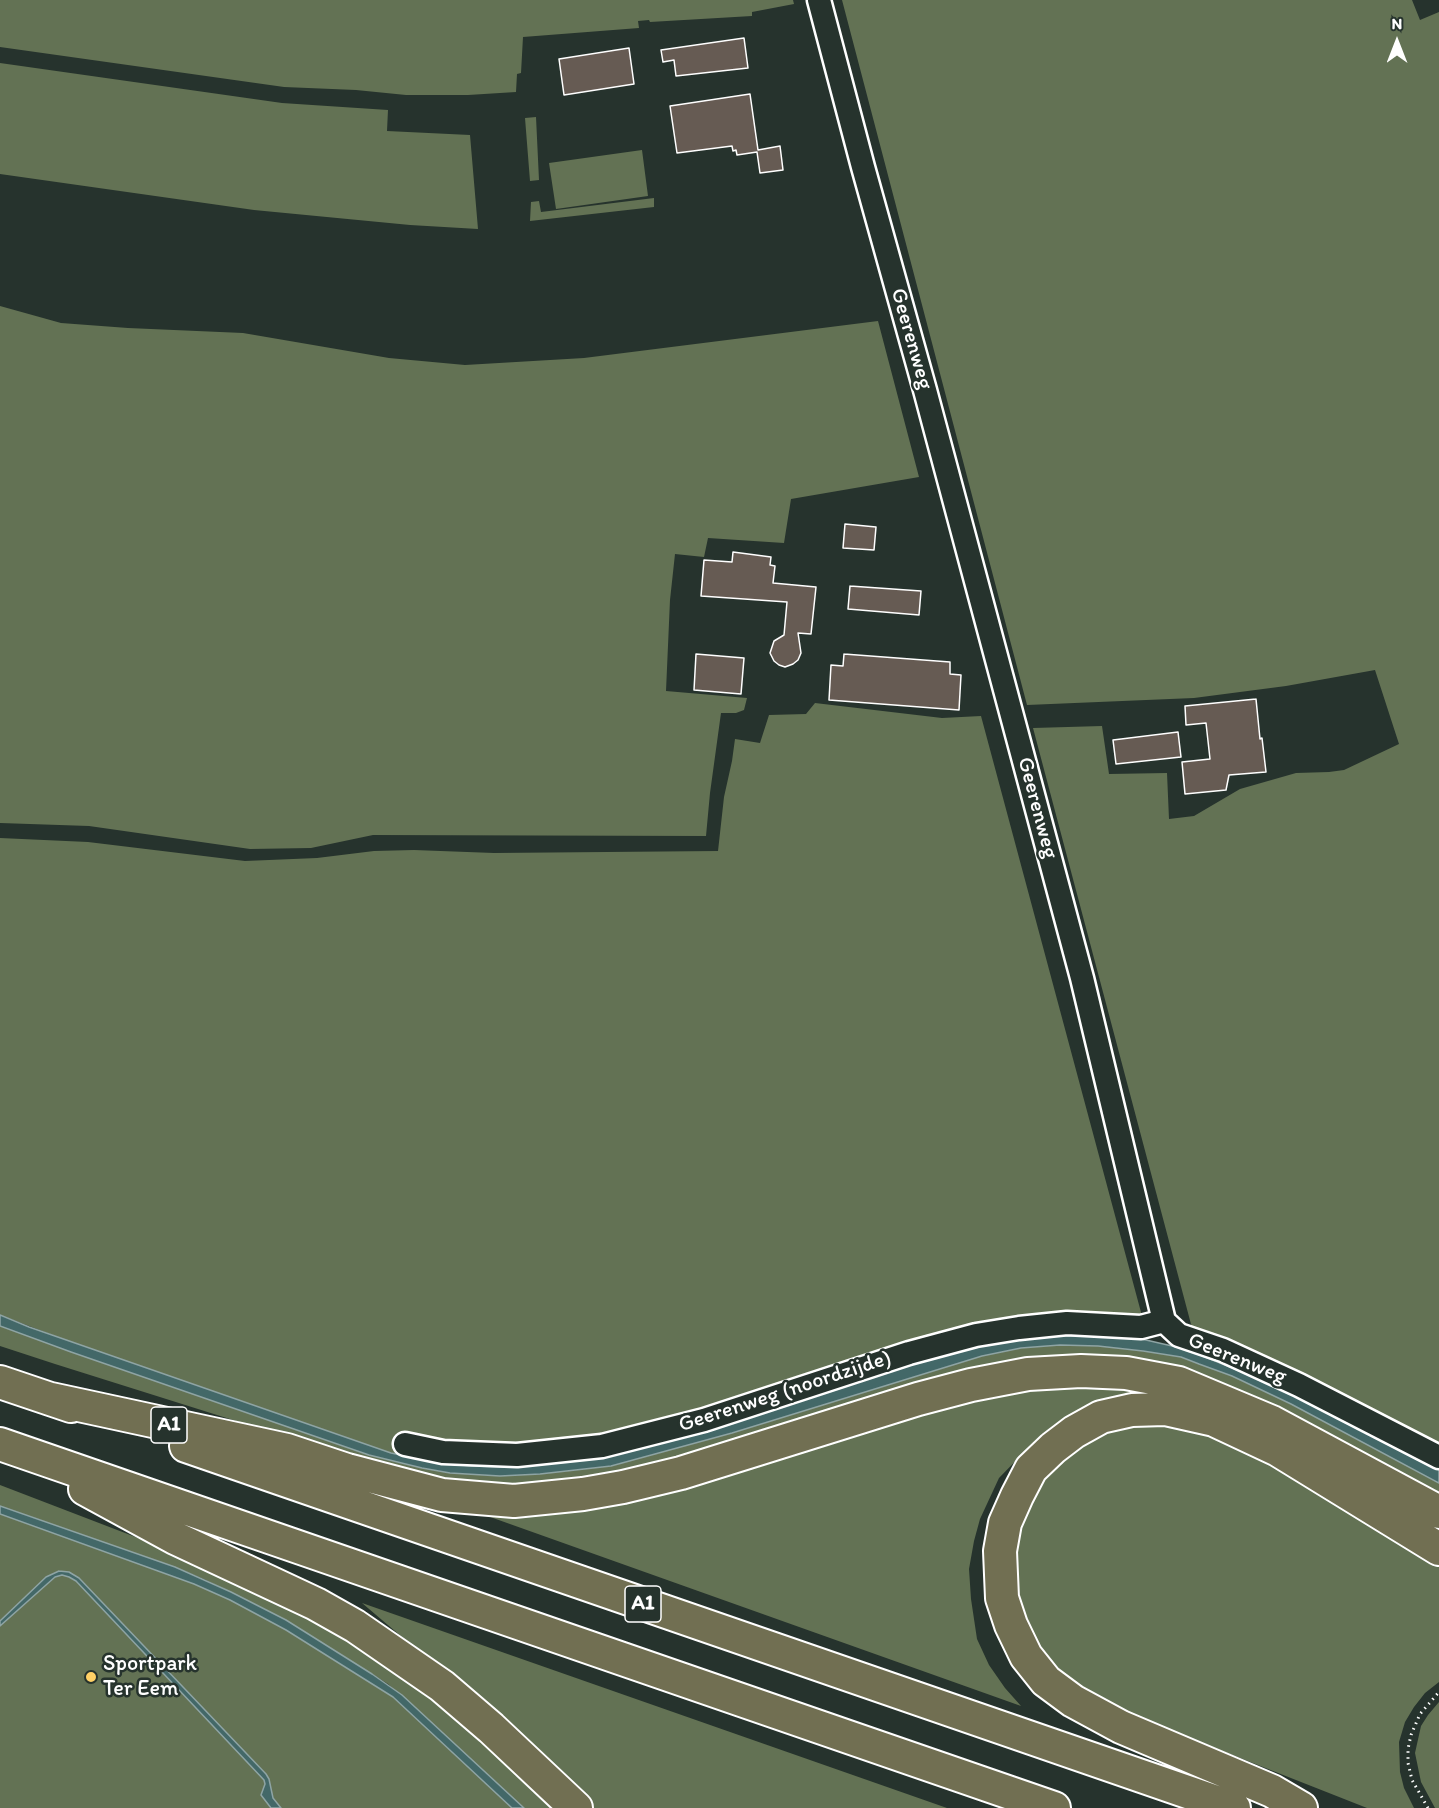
<!DOCTYPE html>
<style>
body{margin:0}
#map{position:relative;width:1439px;height:1808px;overflow:hidden;background:#26332d;font-family:Itim,sans-serif}
canvas{display:block}
.north{position:absolute;left:1367px;top:12px;width:60px;height:60px;-webkit-text-stroke:4px #26332d;paint-order:stroke;rotate:0deg;font-size:16px;font-weight:700;line-height:24px;text-align:center;color:#fff}
.north::after{content:'';display:block;margin:auto;width:21px;height:27px;background:#fff;clip-path:polygon(50% 0,100% 100%,50% 72%,0 100%)}
</style>
<div id="map">
<canvas width="1439" height="1808"></canvas>
<div class="north">N</div>
</div>
<script>
const ctx = document.querySelector('canvas').getContext('2d');
ctx.lineJoin = 'round';
function paint(path, color) { ctx.fillStyle = color; ctx.fill(path, 'evenodd'); }
const shape = rows => new Path2D(rows.map(r => 'M' + r).join(''));
function trace(path, color, width, dash) { ctx.strokeStyle = color; ctx.lineWidth = width; ctx.lineCap = dash ? 'butt' : 'round'; ctx.setLineDash(dash || []); ctx.stroke(path); }
function drawText(font, color, halo, rows, align = 'center') {
  ctx.font = font + ' Itim,sans-serif'; ctx.lineWidth = 5; ctx.setLineDash([]); ctx.textBaseline = 'middle'; ctx.strokeStyle = halo; ctx.fillStyle = color; for (const [text, x, y, turn = 0] of rows) {
    ctx.save(); ctx.translate(x, y); ctx.rotate((+turn || 0) * Math.PI / 180); ctx.textAlign = isNaN(turn) ? turn : align; if (halo) ctx.strokeText(text, 0, 0); ctx.fillText(text, 0, 0); ctx.restore();
  }
}
const green = shape([
 [0,0,793,0,794,4,752,12,752,16,650,22,649,20,638,21,639,28,523,37,521,73,517,74,516,92,468,95,406,95,356,90,284,87,0,47],
 [842,0,1412,0,1420,20,1439,12,1439,1452,1192,1328,1033,728,1102,726,1109,774,1167,773,1169,819,1194,816,1240,789,1296,773,1329,772,1344,770,1399,744,1375,670,1286,686,1194,698,1027,705],
 [0,63,282,103,388,110,387,131,470,135,478,229,410,225,254,210,0,174],
 [536,117,539,180,530,181,525,118],
 [642,150,648,196,556,209,549,163],
 [654,198,654,207,530,221,531,202,539,201,541,212],
 [0,306,61,323,128,328,243,333,389,358,465,365,584,358,878,321,919,477,791,499,784,543,708,538,704,557,675,554,670,600,666,691,747,698,744,710,736,713,721,713,710,793,706,836,373,835,311,848,250,849,89,826,0,823],
 [815,703,942,718,981,716,1142,1316,1094,1313,677,1419,533,1449,404,1440,399,1456,66,1340,0,1315,0,838,88,842,245,861,317,858,374,851,414,850,494,853,718,851,724,797,732,761,735,739,760,743,769,715,806,714],
 [0,1326,369,1455,422,1468,450,1473,500,1476,540,1474,611,1466,732,1433,982,1356,1021,1348,1060,1345,1098,1346,1143,1351,1181,1357,1199,1364,1232,1376,1291,1404,1439,1483,1439,1498,1139,1365,718,1451,593,1481,498,1486,429,1478,306,1443,55,1364,0,1346],
 [1067,1377,1148,1387,1184,1395,1227,1410,1264,1427,1439,1520,1439,1540,1364,1499,1258,1433,1194,1406,1160,1401,1124,1404,1069,1421,1033,1443,999,1478,980,1519,974,1541,969,1569,971,1599,977,1639,989,1665,1005,1688,1021,1706,465,1508,518,1510,562,1507,598,1501,701,1474,766,1452,991,1387],
 [1156,1424,1189,1427,1221,1438,1279,1469,1439,1564,1439,1682,1425,1693,1414,1707,1405,1722,1399,1742,1400,1772,1404,1788,1414,1808,1367,1808,1131,1715,1069,1681,1028,1632,1020,1609,1015,1579,1015,1545,1023,1517,1049,1470,1073,1450,1099,1436,1129,1426],
 [0,1485,185,1556,313,1615,411,1678,561,1808,524,1808,388,1684,286,1620,206,1580,175,1567,0,1506],
 [0,1514,194,1584,230,1600,286,1630,393,1697,512,1808,0,1808],
 [362,1603,947,1808,590,1808,409,1643],
 [1439,1702,1439,1808,1435,1808,1421,1782,1415,1753,1421,1726,1428,1715]
]);
const water = shape([
 [0,1315,29,1327,391,1453,440,1463,472,1466,507,1467,553,1463,591,1457,959,1349,1009,1340,1044,1336,1113,1336,1146,1340,1185,1349,1275,1385,1439,1470,1439,1483,1291,1404,1232,1376,1199,1364,1181,1357,1143,1351,1098,1346,1060,1345,1021,1348,982,1356,732,1433,611,1466,540,1474,500,1476,450,1473,422,1468,369,1455,71,1352,0,1326,0,1315],
 [0,1506,175,1567,231,1592,286,1620,372,1674,402,1695,524,1808,512,1808,393,1697,286,1630,230,1600,194,1584,0,1514,0,1506],
 [59,1571,69,1572,79,1578,266,1774,269,1779,273,1798,281,1808,271,1808,261,1795,265,1784,264,1780,76,1581,69,1577,62,1575,55,1577,0,1626,0,1621,46,1577,59,1571]
]);
const building = shape([
 [744,38,748,68,676,76,674,60,663,62,661,50,744,38],
 [629,48,634,84,564,95,559,59,629,48],
 [750,94,758,150,780,146,783,170,760,173,757,152,737,155,736,150,733,151,732,146,677,153,670,106,750,94],
 [845,524,876,527,874,550,843,548,845,524],
 [733,552,771,557,770,565,775,566,773,583,816,587,811,634,798,633,801,653,798,660,793,664,785,667,779,665,774,661,770,653,774,641,784,635,787,602,701,596,704,560,732,562,733,552],
 [850,586,921,591,919,615,848,609,850,586],
 [696,654,744,658,741,694,694,690,696,654],
 [844,654,950,662,950,674,961,675,959,710,829,700,831,665,843,666,844,654],
 [1256,699,1260,739,1262,738,1266,772,1229,775,1226,790,1185,794,1182,762,1210,759,1206,723,1186,725,1185,706,1256,699],
 [1178,732,1181,757,1116,764,1113,740,1178,732]
]);
const path = shape([
 [1428,1808,1412,1780,1408,1763,1408,1749,1411,1735,1420,1714,1439,1692]
]);
const minor = shape([
 [819,0,863,167,925,390,1082,978,1164,1321,1179,1335,1223,1350,1299,1385,1439,1457],
 [405,1444,443,1452,517,1455,602,1446,704,1420,909,1353,976,1335,1019,1328,1067,1323,1141,1327,1164,1321]
]);
const highway = shape([
 [0,1382,71,1406],
 [51,1399,287,1450,347,1470,442,1495,514,1501,583,1494,623,1487,681,1473,918,1399,971,1385,1028,1374,1081,1371,1126,1373,1179,1383,1272,1422,1439,1512],
 [0,1444,1054,1808],
 [186,1446,1234,1808],
 [85,1489,175,1538,316,1604,355,1626,442,1686,491,1728,576,1808],
 [1301,1808,1272,1791,1121,1727,1073,1701,1046,1681,1026,1656,1011,1625,1002,1598,1000,1551,1005,1523,1017,1496,1031,1469,1053,1448,1074,1432,1101,1417,1132,1410,1165,1409,1214,1420,1278,1450,1439,1549]
]);
const markers = [
 [91,1677,6,"#ffd166"]
];
const shields = [
 [169,1425,36],
 [643,1604,36]
];
const shieldNames = [
 ["A1",169,1425],
 ["A1",643,1604]
];
const streetNames = [
 ["Geerenweg",911,339,74],
 ["Geerenweg",1037,808,75],
 ["Geerenweg",1237,1359,22],
 ["Geerenweg (noordzijde)",785,1392,-18]
];
const poiNames = [
 ["Sportpark",103,1664],
 ["Ter Eem",103,1689]
];
paint(green, '#637254');
paint(water, '#436868');
trace(water, '#8ea4a4', 1.5);
paint(building, '#665b53');
trace(building, '#fff', 1.5);
trace(minor, '#fff', 27);
trace(highway, '#fff', 36);
trace(path, '#fff', 3, [1.5, 4.5]);
trace(minor, '#26332d', 22);
trace(highway, '#716f52', 32);
for (const [x, y, r, color] of markers) { const dot = new Path2D(); dot.arc(x, y, r, 0, 2 * Math.PI); ctx.fillStyle = color; ctx.fill(dot); trace(dot, '#26332d', 2); }
for (const [x, y, w] of shields) { const box = new Path2D(); box.roundRect(x - w / 2, y - 18, w, 36, 4.5); ctx.fillStyle = '#26332d'; ctx.fill(box); trace(box, '#fff', 1.5); }
drawText('bold 21px', '#fff', null, shieldNames);
drawText('22px', '#fff', '#26332d', streetNames);
drawText('22px', '#fff', '#26332d', poiNames, 'left');
</script>
